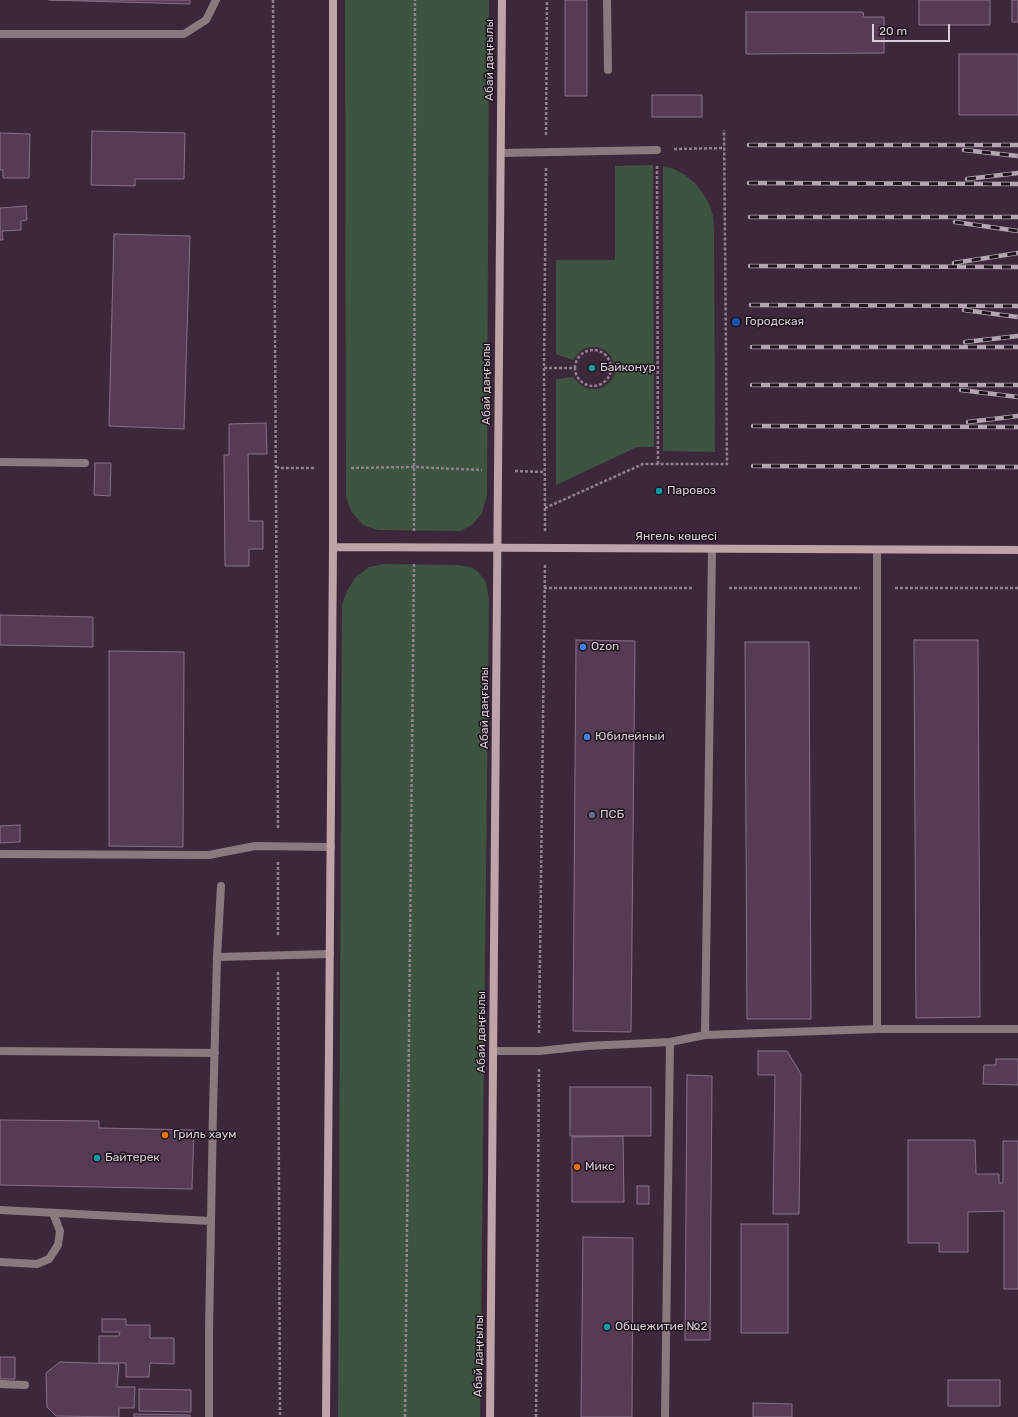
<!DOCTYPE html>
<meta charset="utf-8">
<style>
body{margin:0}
#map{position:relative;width:1018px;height:1417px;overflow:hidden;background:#3d283b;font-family:Rubik,sans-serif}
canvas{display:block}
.scale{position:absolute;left:872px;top:24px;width:78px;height:18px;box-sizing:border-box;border:2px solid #daccd9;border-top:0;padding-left:5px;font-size:12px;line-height:14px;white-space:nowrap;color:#daccd9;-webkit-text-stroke:3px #1e151d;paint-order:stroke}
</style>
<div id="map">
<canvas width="1018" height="1417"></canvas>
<div class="scale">20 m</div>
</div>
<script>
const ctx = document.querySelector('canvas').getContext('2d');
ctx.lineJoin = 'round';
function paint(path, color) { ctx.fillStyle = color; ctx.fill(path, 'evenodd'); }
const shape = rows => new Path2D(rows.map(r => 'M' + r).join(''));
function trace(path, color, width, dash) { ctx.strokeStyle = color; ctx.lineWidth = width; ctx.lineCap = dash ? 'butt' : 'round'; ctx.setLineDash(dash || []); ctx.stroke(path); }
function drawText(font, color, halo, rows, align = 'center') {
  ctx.font = font + ' Rubik,sans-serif'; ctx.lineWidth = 3; ctx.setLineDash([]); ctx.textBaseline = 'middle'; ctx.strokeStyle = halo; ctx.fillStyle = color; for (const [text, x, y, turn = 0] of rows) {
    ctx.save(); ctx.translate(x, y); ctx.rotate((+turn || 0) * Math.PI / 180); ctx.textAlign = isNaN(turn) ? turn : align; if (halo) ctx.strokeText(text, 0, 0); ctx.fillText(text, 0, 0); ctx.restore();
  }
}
const green = shape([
 [345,0,489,0,487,495,482,513,472,525,460,531,378,530,363,525,351,511,346,496],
 [653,165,654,447,637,447,556,485,556,379,573,377,582,386,589,389,598,389,605,386,612,380,615,372,615,368,611,356,605,350,597,347,589,347,581,350,573,360,556,354,556,260,615,260,615,166],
 [663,166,674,169,685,175,695,183,703,193,709,204,713,216,714,229,715,452,663,451],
 [383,564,458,565,471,567,478,572,486,582,489,601,480,1417,338,1417,342,605,347,591,355,578,369,567]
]);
const building = shape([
 [49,0,190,0,190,4,49,0],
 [565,0,587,0,587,96,565,96,565,0],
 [919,0,990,0,990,25,919,25,919,0],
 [1012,0,1018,0,1018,22,1012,22,1012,0],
 [746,12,863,12,864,17,884,17,884,53,746,54,746,12],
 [959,54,1018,54,1018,115,959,115,959,54],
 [652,95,702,95,702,117,652,117,652,95],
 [92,131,185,133,184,179,135,179,135,186,91,185,92,131],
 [0,133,30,134,29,178,3,178,3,170,0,170,0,133],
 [26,206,27,220,21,221,21,230,2,231,3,240,0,240,0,208,26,206],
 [114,234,190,236,184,429,109,426,114,234],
 [266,423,267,454,248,454,249,521,263,521,263,549,249,549,249,566,225,566,224,455,229,455,229,424,266,423],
 [95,463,111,463,110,496,94,495,95,463],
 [0,615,93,617,93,647,0,645,0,615],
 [576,640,635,641,631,1032,573,1031,576,640],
 [914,640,978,640,980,1017,916,1018,914,640],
 [745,642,809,642,811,1019,747,1019,745,642],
 [109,651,184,652,183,847,109,846,109,651],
 [20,825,20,842,0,843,0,826,20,825],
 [758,1051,787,1051,801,1074,799,1214,773,1214,775,1075,758,1075,758,1051],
 [996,1059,1018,1059,1018,1085,983,1084,984,1065,996,1065,996,1059],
 [687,1075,712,1076,710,1340,685,1340,687,1075],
 [570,1087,651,1087,651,1136,570,1136,570,1087],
 [0,1120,99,1121,99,1128,194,1130,192,1189,0,1185,0,1120],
 [623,1136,624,1202,572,1202,572,1137,623,1136],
 [908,1140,975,1140,976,1174,999,1174,999,1183,1003,1183,1003,1141,1018,1141,1018,1289,1004,1289,1004,1211,968,1212,968,1252,939,1252,939,1243,908,1243,908,1140],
 [637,1186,649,1186,649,1204,637,1204,637,1186],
 [741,1224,788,1224,788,1333,741,1333,741,1224],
 [583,1237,633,1238,632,1417,581,1417,583,1237],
 [102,1319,126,1319,126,1325,150,1325,150,1338,174,1338,174,1364,150,1363,149,1377,126,1377,126,1363,99,1363,99,1336,119,1336,120,1332,102,1332,102,1319],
 [0,1357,15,1357,15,1379,0,1379,0,1357],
 [60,1362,119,1364,117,1387,135,1387,134,1408,119,1408,119,1417,56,1416,47,1407,46,1373,60,1362],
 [948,1380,1000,1380,1000,1406,948,1406,948,1380],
 [139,1389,191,1390,191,1412,139,1411,139,1389],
 [753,1403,792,1404,792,1417,753,1417,753,1403],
 [134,1414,190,1415,190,1417,134,1417,134,1414]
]);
const path = shape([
 [273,0,278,829],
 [546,135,547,0],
 [674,149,724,148],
 [657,166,658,464],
 [546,168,544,368,545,508,643,464,727,464,724,130],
 '575 368a18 18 0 1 1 36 0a18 18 0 1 1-36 0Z',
 [544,368,575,368],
 [276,467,282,468,316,468],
 [351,468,414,467,482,470],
 [515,471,545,472],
 [414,531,415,0],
 [545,531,545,508],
 [544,588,694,588],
 [729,588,860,588],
 [895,588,1018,588],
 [278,862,278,937],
 [278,972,280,1417],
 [539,1033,545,564],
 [405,1417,414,564],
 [536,1417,539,1068]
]);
const lane = shape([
 [607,0,608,70],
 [0,34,184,34,206,20,216,0],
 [501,153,657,150],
 [0,462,85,463],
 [0,854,209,855,255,846,331,847],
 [217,957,330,954],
 [0,1051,215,1053],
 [0,1210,211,1221],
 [0,1262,37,1264,49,1259,58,1245,60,1231,53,1213],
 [0,1384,25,1385],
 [209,1417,209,1331,213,1111,217,957,221,886]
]);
const street = shape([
 [877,550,877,1029],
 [705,1035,712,549],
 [494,1051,539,1051,587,1046,670,1042,705,1035,877,1029,1018,1029],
 [665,1417,670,1042]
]);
const secondary = shape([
 [333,547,1018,550],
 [326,1417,333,547,333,0],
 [490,1417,502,0]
]);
const rail = shape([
 [749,145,1018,145],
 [964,150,1018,156],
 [967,179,1018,173],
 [749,183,1018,184],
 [750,217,1018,217],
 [955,222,1018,231],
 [954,263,1018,253],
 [750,266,1018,267],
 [751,305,1018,306],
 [964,310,1018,317],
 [965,342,1018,336],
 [752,347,1018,347],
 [752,385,1018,385],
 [961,390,1018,397],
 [968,422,1018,416],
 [753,426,1018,427],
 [753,466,1018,467]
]);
const markers = [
 [736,322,5,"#1a4fb4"],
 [592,368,4,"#0f9aa8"],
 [659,491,4,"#0f9aa8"],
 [583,647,4,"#3f7fe0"],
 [587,737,4,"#3f7fe0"],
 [592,815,4,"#5c6f8a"],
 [165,1135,4,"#e8710a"],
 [97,1158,4,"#0f9aa8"],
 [577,1167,4,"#e8710a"],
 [607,1327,4,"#0f9aa8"]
];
const streetNames = [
 ["Абай даңғылы",490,60,-90],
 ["Абай даңғылы",487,384,-90],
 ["Янгель көшесі",676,537],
 ["Абай даңғылы",485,708,-90],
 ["Абай даңғылы",482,1032,-90],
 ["Абай даңғылы",479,1356,-89]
];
const poiNames = [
 ["Городская",745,322],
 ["Байконур",600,368],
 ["Паровоз",667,491],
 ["Ozon",591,647],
 ["Юбилейный",595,737],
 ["ПСБ",600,815],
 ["Гриль хаум",173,1135],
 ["Байтерек",105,1158],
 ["Микс",585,1167],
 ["Общежитие №2",615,1327]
];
paint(green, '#3d5441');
paint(building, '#573b55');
trace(building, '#887086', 1);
trace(path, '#918090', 2.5, [3, 2]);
trace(lane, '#8a7a7d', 8);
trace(street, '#8a7a7d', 8);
trace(secondary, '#bea4a8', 8);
trace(rail, '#b5a5b3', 4.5);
trace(rail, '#1e151d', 3, [9]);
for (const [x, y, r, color] of markers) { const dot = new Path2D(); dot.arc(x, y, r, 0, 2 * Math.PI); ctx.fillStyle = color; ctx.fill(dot); trace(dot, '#1e151d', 1.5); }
drawText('12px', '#daccd9', '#1e151d', streetNames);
drawText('12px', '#daccd9', '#1e151d', poiNames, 'left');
</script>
